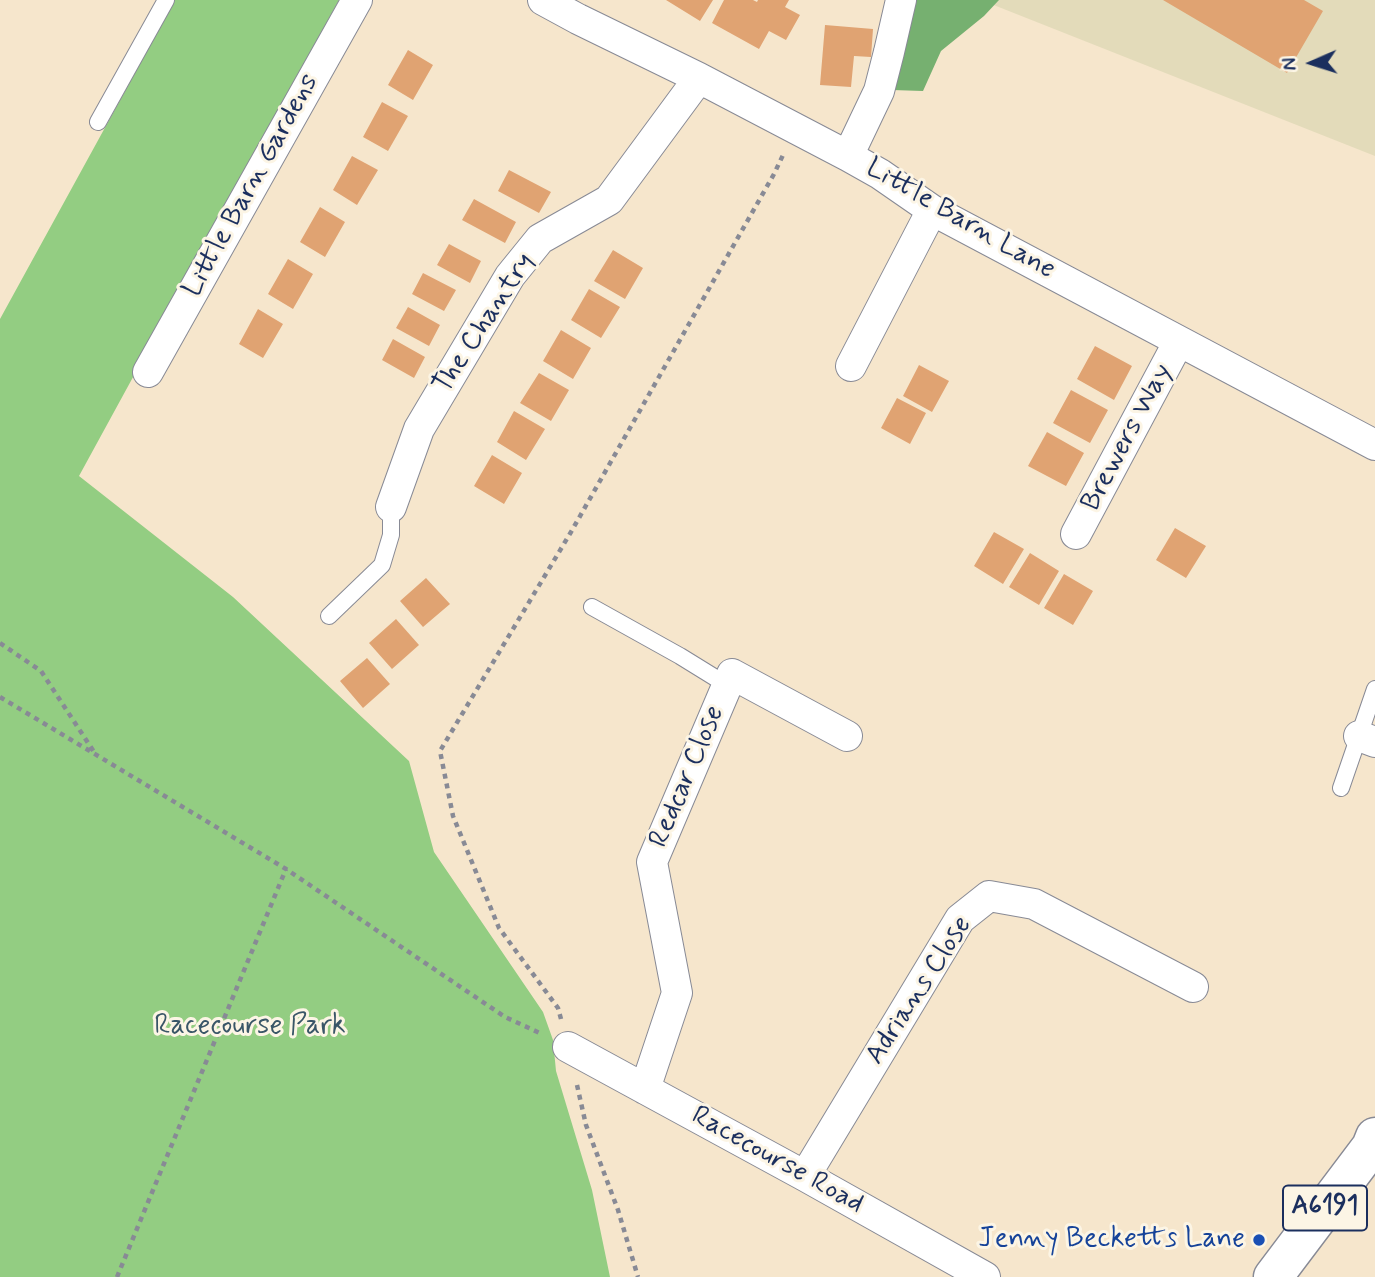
<!DOCTYPE html>
<style>
body{margin:0}
#map{position:relative;width:1375px;height:1277px;overflow:hidden;background:#f6e6cc;font-family:Mynerve,sans-serif}
canvas{display:block}
.north{position:absolute;left:1277px;top:28px;width:70px;height:70px;-webkit-text-stroke:5px #fcf5e5;paint-order:stroke;rotate:267deg;font-size:19px;font-weight:700;line-height:28px;text-align:center;color:#1b2f5e}
.north::after{content:'';display:block;margin:auto;width:24px;height:32px;background:#1b2f5e;clip-path:polygon(50% 0,100% 100%,50% 72%,0 100%)}
</style>
<div id="map">
<canvas width="1375" height="1277"></canvas>
<div class="north">N</div>
</div>
<script>
const ctx = document.querySelector('canvas').getContext('2d');
ctx.lineJoin = 'round';
function paint(path, color) { ctx.fillStyle = color; ctx.fill(path, 'evenodd'); }
const shape = rows => new Path2D(rows.map(r => 'M' + r).join(''));
function trace(path, color, width, dash) { ctx.strokeStyle = color; ctx.lineWidth = width; ctx.lineCap = dash ? 'butt' : 'round'; ctx.setLineDash(dash || []); ctx.stroke(path); }
function drawText(font, color, halo, rows, align = 'center') {
  ctx.font = font + ' Mynerve,sans-serif'; ctx.lineWidth = 6; ctx.setLineDash([]); ctx.textBaseline = 'middle'; ctx.strokeStyle = halo; ctx.fillStyle = color; for (const [text, x, y, turn = 0] of rows) {
    ctx.save(); ctx.translate(x, y); ctx.rotate((+turn || 0) * Math.PI / 180); ctx.textAlign = isNaN(turn) ? turn : align; if (halo) ctx.strokeText(text, 0, 0); ctx.fillText(text, 0, 0); ctx.restore();
  }
}
const built = shape([
 [981,0,1375,0,1375,156]
]);
const green = shape([
 [175,0,339,0,79,476,233,597,409,761,434,852,543,1012,553,1040,556,1071,592,1190,610,1277,0,1277,0,319]
]);
const forest = shape([
 [909,0,999,0,984,16,941,51,923,91,892,90]
]);
const building = shape([
 [666,0,713,0,700,21],
 [724,0,753,0,757,2,758,0,789,0,785,7,800,15,786,40,769,31,759,49,712,23],
 [1163,0,1304,0,1323,11,1287,73],
 [825,25,873,29,871,57,854,56,851,87,820,85],
 [408,50,433,65,413,100,388,85],
 [382,102,408,116,388,151,363,137],
 [352,156,378,170,357,205,333,190],
 [509,170,551,192,539,213,498,191],
 [474,199,516,222,505,243,462,220],
 [320,207,345,222,325,257,300,242],
 [449,244,481,261,470,283,437,265],
 [613,250,643,268,625,299,594,281],
 [288,259,313,274,293,309,268,294],
 [423,273,456,290,444,311,412,294],
 [589,289,620,307,601,338,571,320],
 [408,307,440,325,429,346,396,328],
 [258,309,283,324,263,358,239,344],
 [561,330,591,348,573,379,543,361],
 [393,339,425,357,414,378,382,360],
 [1095,346,1132,366,1114,400,1077,379],
 [919,365,949,381,932,412,903,396],
 [539,373,569,390,551,421,520,403],
 [1071,390,1108,410,1090,443,1053,423],
 [897,398,926,413,910,444,881,428],
 [514,411,545,429,526,460,497,442],
 [1047,432,1084,453,1066,486,1028,466],
 [492,455,522,473,504,504,474,486],
 [1175,528,1206,546,1186,578,1156,560],
 [994,532,1024,549,1003,584,974,566],
 [1030,553,1059,571,1039,605,1009,587],
 [1064,574,1093,591,1073,625,1044,608],
 [426,578,450,604,423,627,400,601],
 [396,619,419,645,392,669,369,643],
 [367,658,390,684,363,708,340,681]
]);
const path = shape([
 [0,643,41,671,94,752],
 [0,697,286,869,505,1017,542,1034],
 [561,1019,558,1008,499,928,453,816,440,751,571,532,774,174,783,155],
 [577,1085,586,1125,618,1210,638,1277],
 [117,1277,286,869]
]);
const service = shape([
 [98,122,166,0],
 [592,607,680,656,727,685],
 [329,616,382,565,391,535,391,507],
 [1341,788,1375,689]
]);
const minor = shape([
 [543,0,578,19,699,78,848,156,880,174,932,210,1375,445],
 [848,156,879,91,889,52,901,0],
 [851,366,932,210],
 [148,372,357,0],
 [391,507,419,429,510,276,540,239,609,200,699,78],
 [1076,534,1179,341],
 [1359,736,1375,742],
 [568,1047,805,1176,985,1277],
 [645,1089,677,993,652,862,732,674,847,736],
 [805,1176,960,919,989,896,1034,904,1193,987]
]);
const primary = shape([
 [1273,1277,1371,1147,1375,1137]
]);
const markers = [
 [1259,1240,7,"#1a4fb4"]
];
const shields = [
 [1325,1208,84]
];
const shieldNames = [
 ["A6191",1325,1208]
];
const streetNames = [
 ["Little Barn Gardens",252,186,-61],
 ["Little Barn Lane",960,220,30],
 ["The Chantry",485,324,-57],
 ["Brewers Way",1128,438,-62],
 ["Redcar Close",688,777,-67],
 ["Adrians Close",920,991,-57],
 ["Racecourse Road",777,1161,29]
];
const parkNames = [
 ["Racecourse Park",250,1027]
];
const transitNames = [
 ["Jenny Becketts Lane",1245,1240]
];
paint(built, '#e3dbba');
paint(green, '#93cd82');
paint(forest, '#76b070');
paint(building, '#e0a372');
trace(service, '#888a95', 18);
trace(minor, '#888a95', 32);
trace(primary, '#888a95', 41);
trace(path, '#888a95', 4.5, [5, 5]);
trace(service, '#fff', 16);
trace(minor, '#fff', 30);
trace(primary, '#fff', 38);
for (const [x, y, r, color] of markers) { const dot = new Path2D(); dot.arc(x, y, r, 0, 2 * Math.PI); ctx.fillStyle = color; ctx.fill(dot); trace(dot, '#fcf5e5', 2.5); }
for (const [x, y, w] of shields) { const box = new Path2D(); box.roundRect(x - w / 2, y - 22.5, w, 45, 5); ctx.fillStyle = '#fcf5e5'; ctx.fill(box); trace(box, '#1b2f5e', 2); }
drawText('bold 26px', '#1b2f5e', null, shieldNames);
drawText('28px', '#1b2f5e', '#fcf5e5', streetNames);
drawText('28px', '#395667', '#fcf5e5', parkNames);
drawText('28px', '#164399', '#fcf5e5', transitNames, 'right');
</script>
